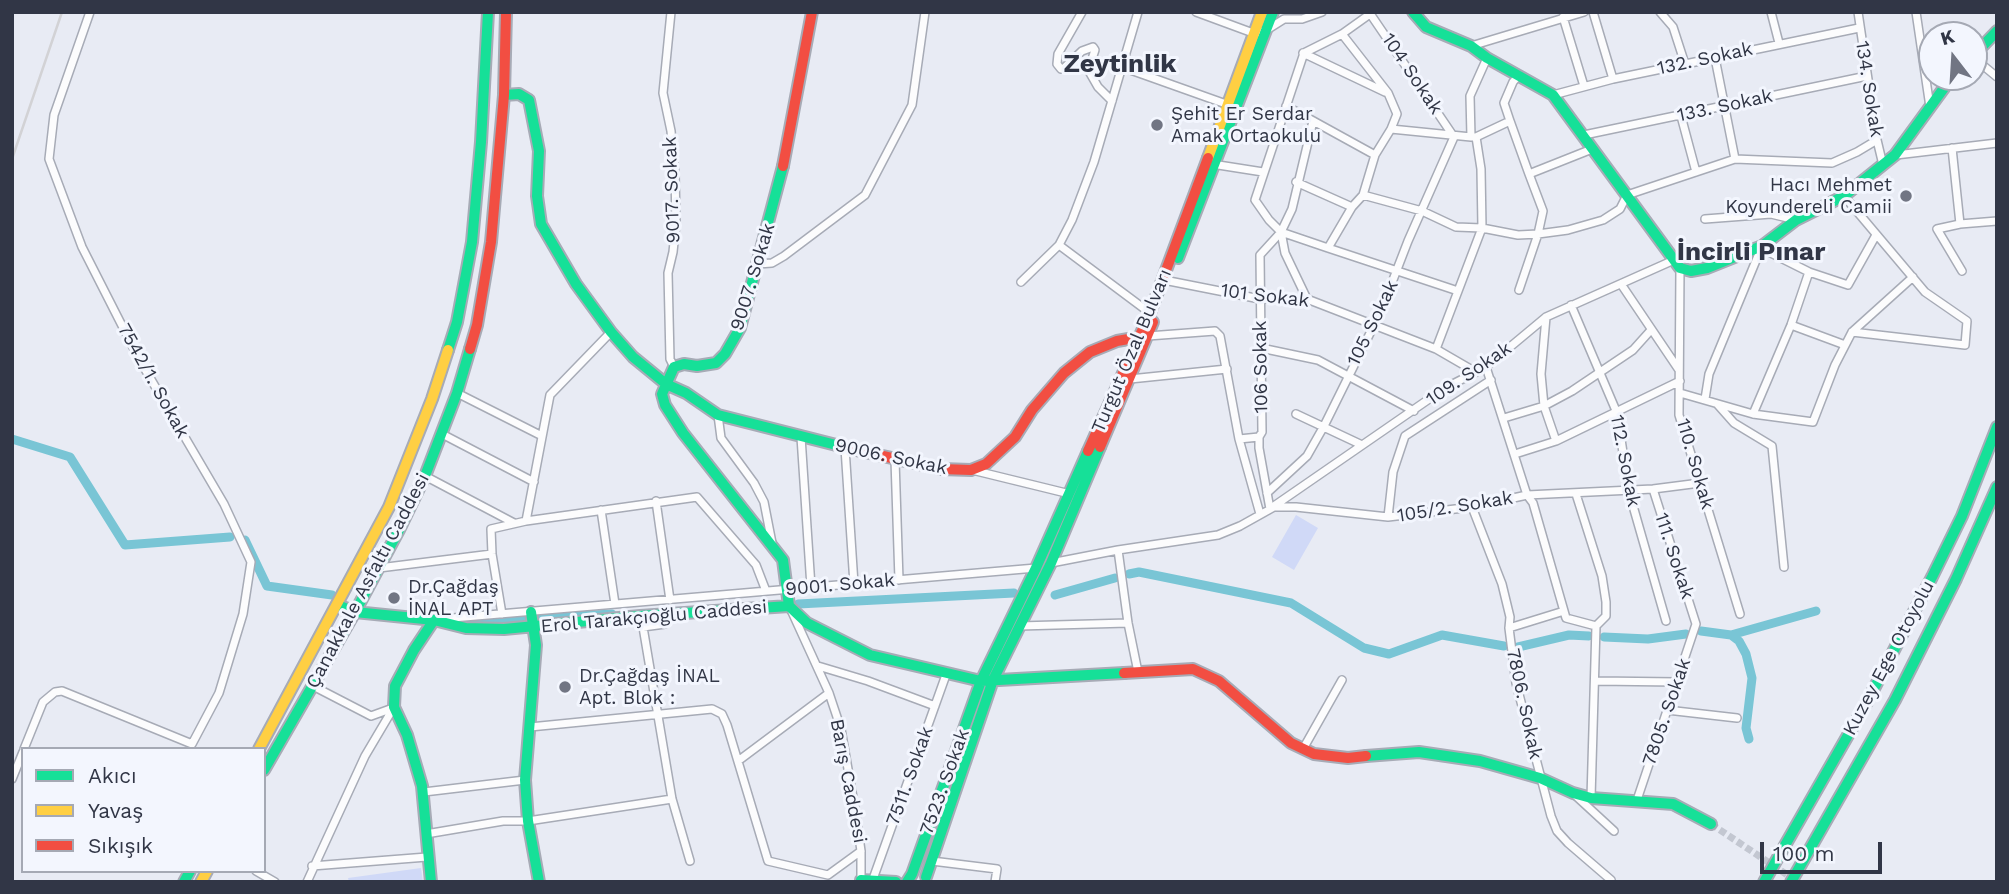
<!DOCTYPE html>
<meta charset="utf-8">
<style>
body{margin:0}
#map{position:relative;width:2009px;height:894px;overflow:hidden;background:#e8ebf4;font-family:"Work Sans",sans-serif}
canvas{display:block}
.frame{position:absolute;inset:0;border:14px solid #313646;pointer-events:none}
.legend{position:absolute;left:21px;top:747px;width:245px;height:126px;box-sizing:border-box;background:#f3f6fe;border:2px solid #a5a9b4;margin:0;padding:9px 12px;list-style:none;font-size:21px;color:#313646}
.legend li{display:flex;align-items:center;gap:14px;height:35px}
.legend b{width:35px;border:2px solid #a5a9b4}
.north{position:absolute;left:1918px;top:21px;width:70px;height:70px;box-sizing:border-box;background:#f3f6fe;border:2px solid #a5a9b4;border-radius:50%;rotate:343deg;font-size:19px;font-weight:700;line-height:28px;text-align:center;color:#313646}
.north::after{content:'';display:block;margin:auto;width:24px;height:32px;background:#717583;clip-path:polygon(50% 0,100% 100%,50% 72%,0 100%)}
.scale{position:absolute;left:1760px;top:842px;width:122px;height:32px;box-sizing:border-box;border:4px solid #313646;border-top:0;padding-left:9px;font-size:21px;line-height:24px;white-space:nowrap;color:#313646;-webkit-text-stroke:5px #f3f6fe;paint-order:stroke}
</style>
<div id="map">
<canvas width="2009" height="894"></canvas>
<div class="frame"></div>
<ul class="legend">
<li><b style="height:9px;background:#16e098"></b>Akıcı</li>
<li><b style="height:9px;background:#ffcf43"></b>Yavaş</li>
<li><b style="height:9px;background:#f24e42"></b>Sıkışık</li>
</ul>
<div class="north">K</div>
<div class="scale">100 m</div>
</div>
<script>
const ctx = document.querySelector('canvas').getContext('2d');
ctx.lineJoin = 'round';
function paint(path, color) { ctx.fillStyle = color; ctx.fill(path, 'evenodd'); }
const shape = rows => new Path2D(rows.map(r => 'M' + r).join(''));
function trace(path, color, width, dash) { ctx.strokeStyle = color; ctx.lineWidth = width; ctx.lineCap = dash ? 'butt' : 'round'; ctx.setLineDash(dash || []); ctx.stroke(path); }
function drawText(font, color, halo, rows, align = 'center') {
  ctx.font = font + ' "Work Sans",sans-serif'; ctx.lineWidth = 6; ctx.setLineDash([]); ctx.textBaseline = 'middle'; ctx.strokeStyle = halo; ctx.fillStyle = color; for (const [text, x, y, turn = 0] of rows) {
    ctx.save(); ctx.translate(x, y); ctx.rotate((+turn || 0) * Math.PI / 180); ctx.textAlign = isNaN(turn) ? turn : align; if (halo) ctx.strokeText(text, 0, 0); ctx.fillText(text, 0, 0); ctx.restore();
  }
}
const green = shape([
 [1296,515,1318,528,1294,570,1272,557],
 [421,868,423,882,349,882,348,878]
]);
const canal = shape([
 [12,439,70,457,125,545,230,537],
 [245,540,267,586,332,595],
 [1129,574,1139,572,1291,603,1364,648,1389,654,1442,635,1504,646],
 [1055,595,1115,578],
 [798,604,1014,593],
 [538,618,612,614],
 [460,623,523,619],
 [1701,631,1731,635,1816,611],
 [1731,635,1739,641,1746,654,1752,678,1746,728,1749,739],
 [1604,637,1648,639,1686,634],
 [1518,647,1569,635,1589,636]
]);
const streetTunnel = shape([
 [1711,824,1795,880]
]);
const street = shape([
 [671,12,663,93,671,131,675,174,676,223,673,252,668,273,670,359,674,367],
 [1082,12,1058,54,1057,64,1061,69,1064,68,1082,51,1093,47,1095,50,1090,65,1090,73,1098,87,1112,101],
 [1196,12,1253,33,1265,31,1284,19,1302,19,1322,12],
 [1369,12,1454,137],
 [1593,12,1613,79],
 [1660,12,1673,27,1685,64],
 [1771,12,1779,43],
 [1858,12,1877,140,1883,165],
 [1916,12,1930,107],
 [1370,14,1342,34,1304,53,1255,200,1269,220,1281,232,1328,248,1352,207,1363,195,1375,155,1391,129,1471,137],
 [1563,17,1584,86],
 [1342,34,1388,93,1397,114,1391,129],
 [1471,46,1584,12],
 [1303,53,1385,92],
 [1715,58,1735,159],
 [1974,58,1997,77],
 [1122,67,1226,104],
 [1553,95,1613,79,1859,28],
 [1286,106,1375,155],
 [1681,116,1696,172],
 [1510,121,1504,103,1513,82,1519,75],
 [1584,135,1867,76],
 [1476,137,1510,121,1529,174,1592,149],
 [1952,148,1960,224],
 [1896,155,1997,143],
 [1212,164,1263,172],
 [1296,182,1352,207],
 [1363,195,1422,211,1456,227,1482,228,1518,235,1538,234,1568,230,1603,220,1620,209,1627,195,1735,159,1832,163,1857,152,1877,140],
 [1844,196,1925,292,1967,321,1965,345,1852,332],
 [1705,219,1771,214,1796,220],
 [1059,245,1150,313],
 [1328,248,1458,291],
 [758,264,772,263,784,256,865,195,912,105,925,12],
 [1680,268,1679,415,1740,614],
 [1962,271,1937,229,1960,224,1997,221],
 [1169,281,1260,299,1307,299,1436,349],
 [1021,282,1059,245,1072,220,1094,162,1138,12],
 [1621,284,1679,370],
 [1519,290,1538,234,1543,211,1529,174],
 [1307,299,1285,253,1281,232,1292,209,1313,121],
 [1571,305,1617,413,1629,492,1666,621],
 [1546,317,1541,374,1544,406,1556,441],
 [1791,325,1845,345],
 [1148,336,1215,331,1220,336,1239,439,1260,514],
 [1261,348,1318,360,1414,411],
 [1486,367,1527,495,1533,503,1566,618,1596,626],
 [1474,371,1436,349,1482,228,1481,169,1476,137,1471,137,1470,96,1487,58],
 [1130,379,1227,369],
 [457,393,542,436],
 [1680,393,1753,414,1813,422,1835,365,1852,332,1913,277],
 [1705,399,1709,374,1762,246,1767,251,1809,272,1848,285,1876,235],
 [1718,405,1734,423,1772,446,1784,567],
 [1296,414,1362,445],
 [1753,414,1791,325,1809,272],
 [718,415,721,438,754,483,764,502,772,543],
 [1504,418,1544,406,1572,391,1633,350,1651,330],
 [442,434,534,482],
 [801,437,811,587],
 [1239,439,1259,437],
 [845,448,854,584],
 [1515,454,1556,441,1680,381],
 [895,460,899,580],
 [972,470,1070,494],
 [425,476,514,523],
 [1267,493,1307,456,1324,426,1381,311,1408,241,1454,137],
 [1576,494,1602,576,1606,602,1606,616,1596,626],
 [656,501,670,600],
 [1274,506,1445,388,1486,367,1546,317,1674,260],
 [1472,507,1502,584,1510,617,1509,628,1516,683,1551,816,1557,831,1568,843,1611,880],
 [1270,509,1259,448,1259,437,1262,432,1260,255,1281,232],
 [601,510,615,604],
 [1388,517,1393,472,1405,436,1491,380],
 [526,521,550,395,611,332],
 [1118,550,1128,623,1138,672],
 [1051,563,1118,550,1218,535,1240,526,1274,507,1296,507,1388,517,1472,507,1527,495,1653,489,1700,483],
 [379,568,492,554],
 [792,612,829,693,841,729,855,809,861,851,861,880],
 [502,614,492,554,491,529,526,521,697,497,756,565,766,591],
 [664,614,665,624,643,627,672,799,690,861],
 [441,619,1036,568],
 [1019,626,1128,623],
 [1509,628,1564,611],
 [818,666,868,681,935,706],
 [1596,681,1677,682],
 [313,686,371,716,393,708],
 [1667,710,1737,718],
 [530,727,712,709,722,714,727,725,768,861,828,875,861,851],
 [24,749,43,702,55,692,62,691,192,744,219,693,243,614,251,562,224,504,139,359,82,247,49,159,54,115,90,12],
 [1303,749,1342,680],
 [738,761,829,693],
 [12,779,23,752],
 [424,792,525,780],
 [1576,796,1614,831],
 [1591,798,1596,626],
 [1637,800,1696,624,1653,489],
 [426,834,503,821,528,821,672,799],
 [932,861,997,869,995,882],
 [312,866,427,857],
 [256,871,275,882],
 [873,879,947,672],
 [307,882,365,756,394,707]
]);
const fast = shape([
 [1413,12,1426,27,1471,46,1487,58,1553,95,1680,268,1691,271,1707,268,1762,246,1796,220,1844,196,1895,155,1952,77],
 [1974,55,1997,31],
 [504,95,519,94,529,100,539,151,537,196,541,224,576,284,611,332,633,357,666,384,686,393,718,415,856,450],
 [783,166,740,328,725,354,716,363,697,366,684,364,674,367,662,394,665,405,683,433,783,560,789,606],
 [1178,258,1273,12],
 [448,350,457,322,472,242,481,142,488,12],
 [338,605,355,612,434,620,466,628,504,629,640,616,789,606,807,623,870,655,981,681,1124,673],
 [531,612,536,645,525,780,528,821,539,882],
 [1366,756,1419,752,1480,761,1540,778,1573,793,1591,798,1673,804,1711,824],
 [264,770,355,612,399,530,425,476,457,393,470,349],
 [926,877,993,680,1051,563,1100,447],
 [861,880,896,882],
 [184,882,190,871],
 [431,882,422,786,407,735,394,707,395,686,414,650,434,620],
 [907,882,912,874,981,681,1036,568,1088,451],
 [1764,882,1867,702,1932,577,1962,516,1997,427],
 [1791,882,1895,700,1956,579,1997,487]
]);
const slow = shape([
 [1208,158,1262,12],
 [259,749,389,507,432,399,448,350],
 [201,882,207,871]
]);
const jam = shape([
 [783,166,812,12],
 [470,349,477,325,491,242,504,95,506,12],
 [1100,447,1153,322],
 [856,450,941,469,971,470,986,464,1015,437,1032,410,1064,373,1090,352,1117,341,1140,337],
 [1088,451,1150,313,1208,158],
 [1124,673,1193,669,1219,681,1291,743,1314,754,1348,758,1366,756]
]);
const rail = shape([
 [12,159,62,12]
]);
const markers = [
 [1157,125,7,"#717583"],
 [1906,196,7,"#717583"],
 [394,598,7,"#717583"],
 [565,687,7,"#717583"]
];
const streetNames = [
 ["132. Sokak",1705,59,-12],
 ["104 Sokak",1412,74,56],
 ["134. Sokak",1869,89,81],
 ["133. Sokak",1725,106,-12],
 ["9017. Sokak",672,190,-92],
 ["9007. Sokak",753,277,-73],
 ["101 Sokak",1265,296,7],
 ["105 Sokak",1373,323,-64],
 ["Turgut Özal Bulvarı",1132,351,-67],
 ["106 Sokak",1261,367,-91],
 ["109. Sokak",1469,374,-34],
 ["7542/1. Sokak",153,381,61],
 ["9006. Sokak",891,457,12],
 ["112. Sokak",1625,461,79],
 ["110. Sokak",1695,464,74],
 ["105/2. Sokak",1455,507,-9],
 ["111. Sokak",1674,556,72],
 ["Çanakkale Asfaltı Caddesi",368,581,-62],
 ["9001. Sokak",840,585,-5],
 ["Erol Tarakçıoğlu Caddesi",654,617,-5],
 ["Kuzey Ege Otoyolu",1889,658,-62],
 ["7806. Sokak",1524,704,78],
 ["7805. Sokak",1667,712,-71],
 ["7511. Sokak",910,776,-70],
 ["Barış Caddesi",848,781,79],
 ["7523. Sokak",945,782,-70]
];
const poiNames = [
 ["Şehit Er Serdar",1171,114],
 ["Amak Ortaokulu",1171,136],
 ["Hacı Mehmet",1892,185,"right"],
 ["Koyundereli Camii",1892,207,"right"],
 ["Dr.Çağdaş",408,587],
 ["İNAL APT",408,609],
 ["Dr.Çağdaş İNAL",579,676],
 ["Apt. Blok :",579,698]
];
const districtNames = [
 ["Zeytinlik",1120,64],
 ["İncirli Pınar",1751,252]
];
paint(green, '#d0d9f7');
trace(canal, '#79c5d5', 9);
trace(streetTunnel, '#c3c7d1', 7, [7, 3.5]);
trace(street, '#a7abb6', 10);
trace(fast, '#a7abb6', 14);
trace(slow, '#a7abb6', 14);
trace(jam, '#a7abb6', 14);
trace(street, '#fcfcfd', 7);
trace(fast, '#16e098', 10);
trace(slow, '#ffcf43', 10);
trace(jam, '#f24e42', 10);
trace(rail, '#d2d2d5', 2.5);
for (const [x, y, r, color] of markers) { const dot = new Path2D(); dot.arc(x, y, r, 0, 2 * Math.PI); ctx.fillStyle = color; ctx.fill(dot); trace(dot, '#f3f6fe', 2.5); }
drawText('19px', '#313646', '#f3f6fe', streetNames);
drawText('19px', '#313646', '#f3f6fe', poiNames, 'left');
drawText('bold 26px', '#313646', '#f3f6fe', districtNames);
</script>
